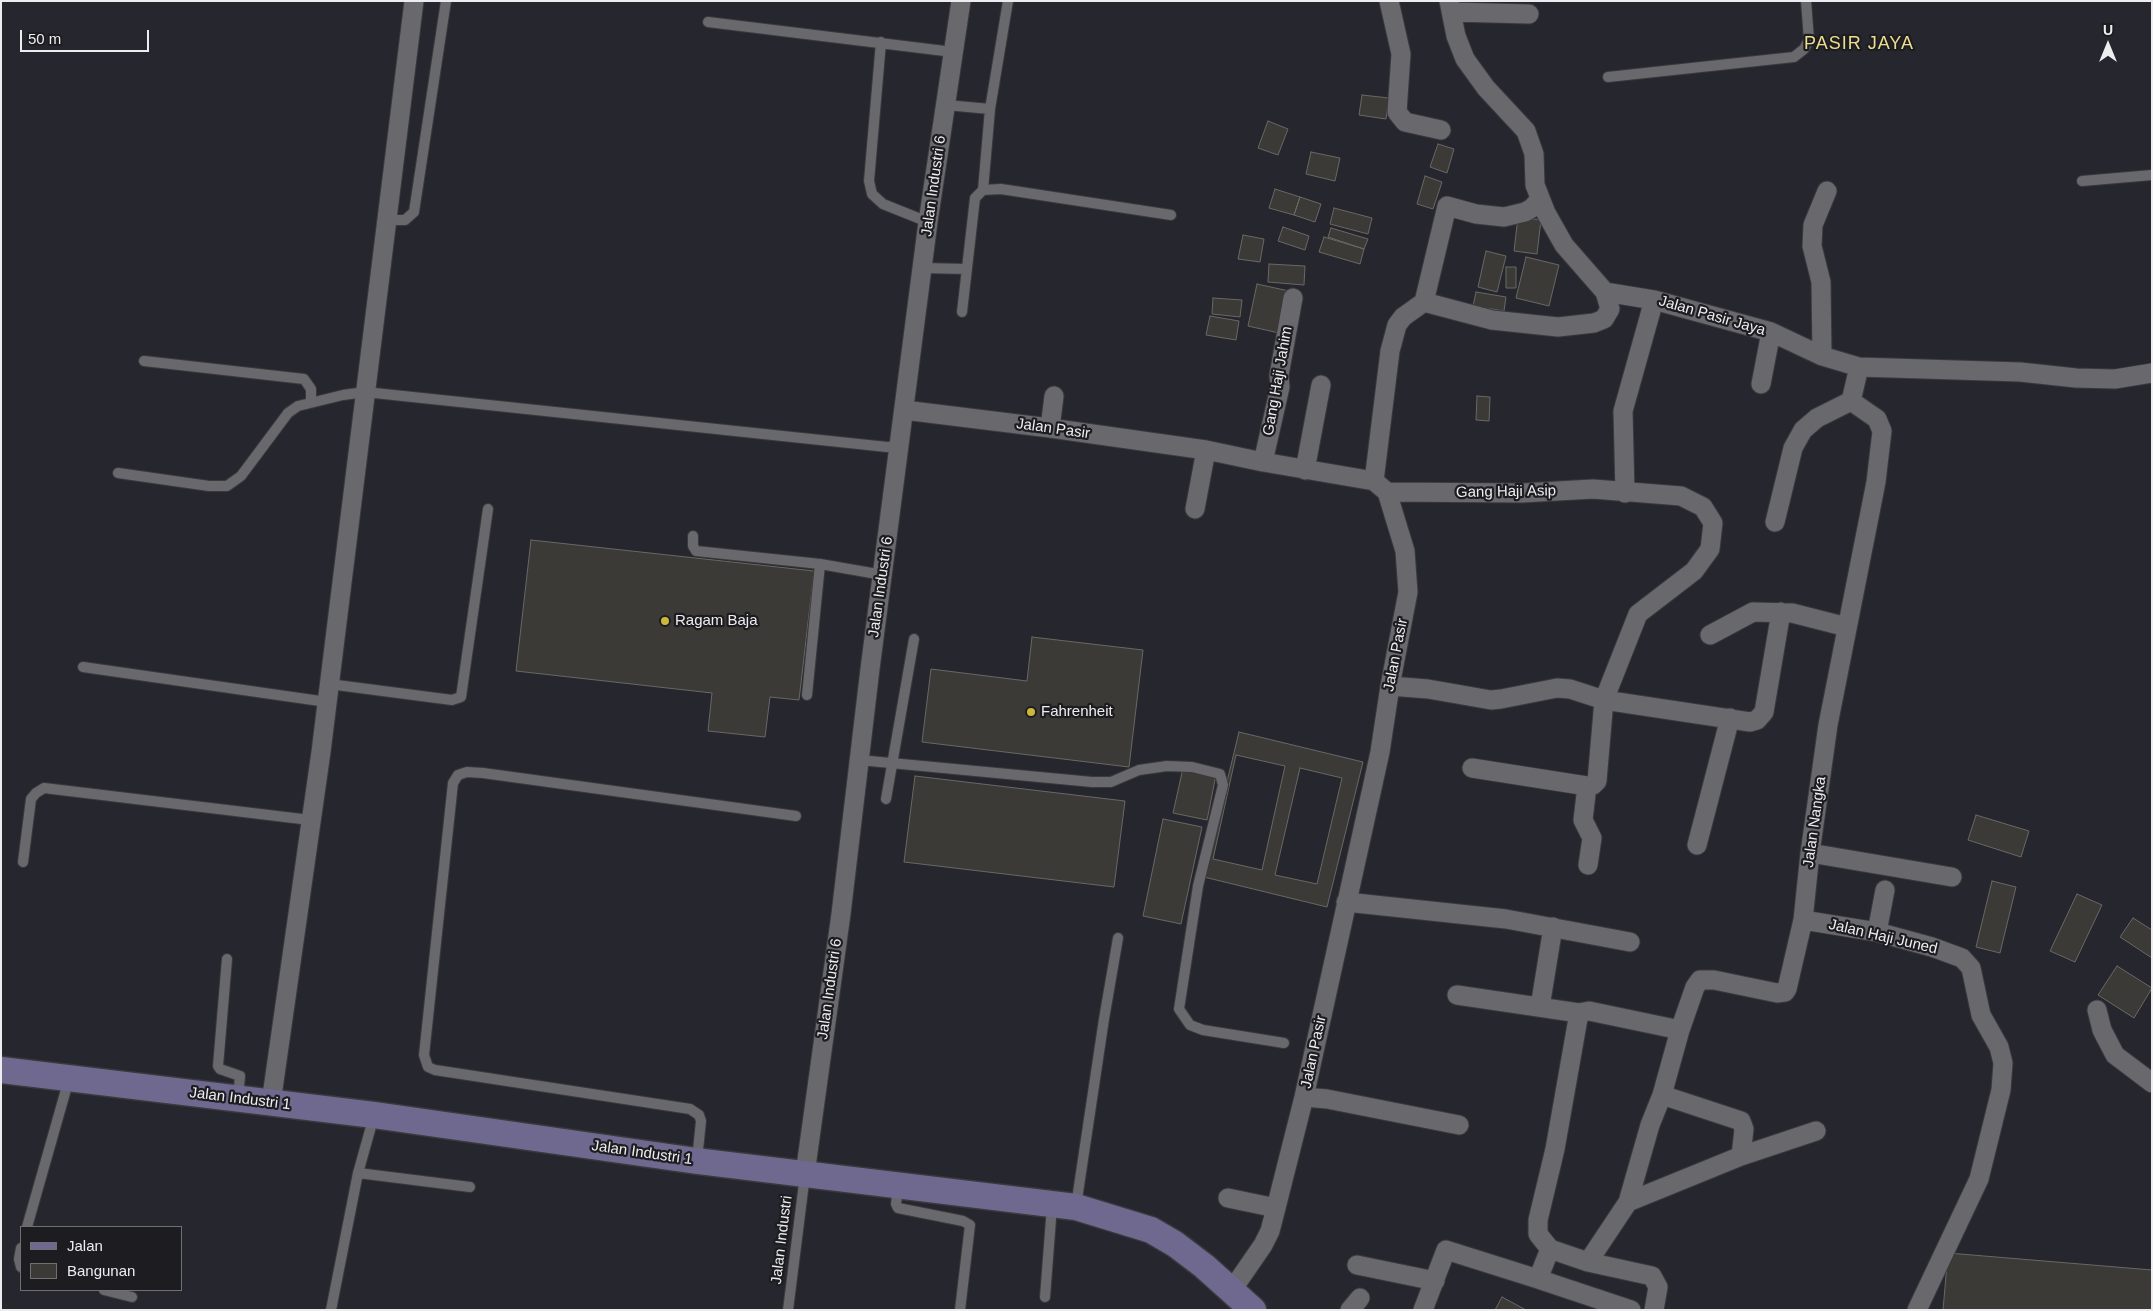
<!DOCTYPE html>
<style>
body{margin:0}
#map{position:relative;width:2153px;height:1311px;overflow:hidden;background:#1d1d21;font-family:Helvetica,sans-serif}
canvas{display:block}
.frame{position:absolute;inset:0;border:2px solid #edecef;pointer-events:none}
.legend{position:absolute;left:20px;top:1226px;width:162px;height:65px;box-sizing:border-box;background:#1d1d21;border:1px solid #707073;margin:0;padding:6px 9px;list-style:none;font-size:15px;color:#edecef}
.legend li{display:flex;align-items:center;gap:10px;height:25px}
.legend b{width:25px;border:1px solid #707073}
.north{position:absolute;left:2083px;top:20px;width:50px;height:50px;-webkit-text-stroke:4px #1d1d21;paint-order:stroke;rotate:0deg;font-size:14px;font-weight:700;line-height:20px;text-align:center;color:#edecef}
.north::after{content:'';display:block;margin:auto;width:18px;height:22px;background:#edecef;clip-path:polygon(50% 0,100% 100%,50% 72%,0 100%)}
.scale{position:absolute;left:20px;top:30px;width:129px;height:22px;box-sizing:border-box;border:2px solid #edecef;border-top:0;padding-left:6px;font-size:15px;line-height:18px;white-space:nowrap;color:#edecef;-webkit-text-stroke:4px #1d1d21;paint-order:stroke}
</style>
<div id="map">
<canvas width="2153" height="1311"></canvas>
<div class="frame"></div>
<ul class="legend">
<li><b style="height:6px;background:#6f6990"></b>Jalan</li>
<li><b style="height:14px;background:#3b3a36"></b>Bangunan</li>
</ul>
<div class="north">U</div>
<div class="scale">50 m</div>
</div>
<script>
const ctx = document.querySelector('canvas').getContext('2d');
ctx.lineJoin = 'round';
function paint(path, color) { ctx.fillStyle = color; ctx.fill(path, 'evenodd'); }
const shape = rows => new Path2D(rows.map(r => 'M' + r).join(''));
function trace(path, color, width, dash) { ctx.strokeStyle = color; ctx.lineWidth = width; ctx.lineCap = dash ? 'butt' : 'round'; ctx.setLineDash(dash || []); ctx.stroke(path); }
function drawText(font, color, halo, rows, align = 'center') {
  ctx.font = font + ' Helvetica,sans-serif'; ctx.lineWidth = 4.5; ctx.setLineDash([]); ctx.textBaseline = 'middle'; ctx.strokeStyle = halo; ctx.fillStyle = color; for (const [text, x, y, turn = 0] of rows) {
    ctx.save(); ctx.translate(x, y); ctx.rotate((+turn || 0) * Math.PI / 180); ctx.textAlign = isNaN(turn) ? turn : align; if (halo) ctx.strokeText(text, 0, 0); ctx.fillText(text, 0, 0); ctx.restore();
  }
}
const built = shape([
 [1,1,2152,1,2152,1310,1,1310],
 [21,1227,181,1227,181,1290,21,1290]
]);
const building = shape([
 [1362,95,1389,98,1386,119,1359,115,1362,95],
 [1268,121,1288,129,1278,155,1258,148,1268,121],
 [1438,144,1454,149,1447,173,1430,167,1438,144],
 [1311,152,1340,158,1335,181,1306,174,1311,152],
 [1425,176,1442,182,1433,209,1417,204,1425,176],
 [1275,189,1300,197,1294,215,1269,208,1275,189],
 [1300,197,1321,204,1315,222,1294,215,1300,197],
 [1334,208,1372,218,1368,234,1330,224,1334,208],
 [1518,217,1541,220,1537,254,1514,251,1518,217],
 [1283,227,1309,236,1305,250,1278,241,1283,227],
 [1331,228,1368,239,1364,249,1328,237,1331,228],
 [1243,235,1264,239,1260,262,1238,259,1243,235],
 [1324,237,1364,249,1360,264,1319,252,1324,237],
 [1486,251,1506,256,1497,292,1478,287,1486,251],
 [1526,257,1559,265,1549,306,1516,298,1526,257],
 [1269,264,1305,266,1304,285,1268,282,1269,264],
 [1506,267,1516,267,1516,288,1506,288,1506,267],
 [1257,284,1289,291,1279,333,1248,326,1257,284],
 [1476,292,1506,297,1504,311,1473,306,1476,292],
 [1213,298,1242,300,1240,317,1212,314,1213,298],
 [1210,316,1239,321,1236,340,1206,335,1210,316],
 [1477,396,1490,397,1489,421,1476,420,1477,396],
 [531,540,814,571,799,700,770,697,765,737,708,731,712,693,516,671,531,540],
 [1032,637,1143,650,1129,767,922,742,931,669,1027,681,1032,637],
 [1239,732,1363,762,1327,907,1204,877,1239,732],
 [1236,755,1285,766,1262,870,1213,859,1236,755],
 [1183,768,1216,775,1207,820,1173,813,1183,768],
 [1300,768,1342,778,1317,884,1275,875,1300,768],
 [915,776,1125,801,1114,887,904,862,915,776],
 [1976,815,2029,831,2021,857,1968,840,1976,815],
 [1163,819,1202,827,1181,924,1143,916,1163,819],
 [1992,881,2016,887,2000,953,1976,947,1992,881],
 [2077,894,2102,905,2075,962,2050,951,2077,894],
 [2133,918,2152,930,2152,958,2120,937,2133,918],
 [2117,966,2152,988,2134,1018,2098,995,2117,966],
 [1948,1253,2152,1270,2152,1310,1943,1310,1948,1253],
 [1502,1297,1526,1310,1495,1310,1502,1297]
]);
const lane = shape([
 [708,22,953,52],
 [881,42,869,181,872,194,883,204,928,222],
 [1608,77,1794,57,1804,49,1809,40,1806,1],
 [946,105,990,109],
 [2082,181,2152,175],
 [983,190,990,109,1008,1],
 [387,220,405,220,414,212,446,1],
 [923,268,966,269],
 [962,312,975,198,983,190,1001,189,1171,215],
 [144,361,304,379,311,389,311,402],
 [118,473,209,486,227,486,241,476,288,413,298,406,343,395,365,392,887,447,899,446],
 [693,536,693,546,696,551,820,564,883,575],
 [83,667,327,702],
 [329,684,452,700,461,697,488,509],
 [807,695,820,564],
 [859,760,1092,782,1111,782,1139,770,1167,766,1192,767,1220,774,1223,785,1198,886,1179,1009,1190,1025,1203,1030,1284,1043],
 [886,799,914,639],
 [23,862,31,799,36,793,44,788,310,820],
 [227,959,218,1066,220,1069,240,1076,238,1099],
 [697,1160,701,1121,699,1115,690,1109,435,1070,428,1067,424,1055,453,783,458,775,467,772,483,773,796,816],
 [358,1173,470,1187],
 [898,1186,896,1204,898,1208,963,1221,970,1225,960,1310],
 [1076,1206,1104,1019,1118,938],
 [27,1227,69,1079],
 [21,1248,19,1259,21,1267],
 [104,1290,132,1297],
 [1045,1297,1052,1206],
 [331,1310,358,1173,374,1116],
 [788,1310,805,1175]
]);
const street = shape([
 [1389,1,1401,54,1397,112,1405,122,1441,130],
 [1449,1,1456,36,1465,59,1486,88,1526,131,1534,154,1535,185,1546,213,1564,245,1605,292,1654,300,1771,332,1822,356,1859,367,2020,372,2076,378,2115,379,2152,373],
 [1452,12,1529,14],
 [1424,302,1447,206,1476,214,1504,217,1525,212,1532,208,1540,199],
 [1822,356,1821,282,1812,246,1813,225,1827,191],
 [1761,384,1771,332],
 [904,410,1050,428,1206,450,1263,462,1374,481,1387,492,1405,551,1408,592,1390,686,1380,752,1304,1097,1276,1208,1270,1231,1263,1245,1232,1290],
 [1050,428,1054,396],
 [1263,462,1280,387,1279,375,1293,298],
 [1305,470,1321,385],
 [1374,481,1390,351,1397,325,1403,317,1424,302,1492,320,1558,327,1594,323,1604,319,1610,309,1605,292],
 [1387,492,1522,493,1593,489,1681,496,1703,507,1713,523,1710,549,1694,571,1638,614,1604,700,1597,781,1593,785,1587,786,1472,768],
 [1625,493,1623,411,1654,300],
 [1195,509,1206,450],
 [1775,522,1793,448,1803,430,1817,418,1851,401,1859,367],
 [1710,635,1753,612,1792,613,1847,627],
 [1390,686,1428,689,1491,700,1501,699,1557,688,1570,689,1604,700,1750,722,1757,720,1764,712,1781,612],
 [1587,786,1583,820,1592,838,1588,865],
 [1697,845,1730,718],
 [1810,853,1952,877],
 [1346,902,1506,919,1630,942],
 [1803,920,1877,932,1932,947,1962,958,1971,968,1981,1015,1999,1047,2003,1063,2001,1090,1979,1179,1917,1310],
 [1877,932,1885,890],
 [1457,995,1579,1013,1589,1011,1680,1030,1695,987,1700,980,1714,980,1777,993,1785,992,1787,989,1803,920,1810,853,1828,725,1876,482,1882,431,1877,419,1851,401],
 [1540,1007,1553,927],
 [2097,1010,2102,1030,2115,1055,2152,1083],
 [1579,1013,1555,1149,1538,1220,1538,1234,1550,1249,1588,1262,1652,1276,1658,1287,1654,1310],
 [1680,1030,1662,1095,1741,1121,1744,1129,1741,1156],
 [1304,1097,1327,1099,1459,1125],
 [271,1103,321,752,414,1],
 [805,1174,841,914,870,669,928,222,961,1],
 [1228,1198,1276,1208],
 [1628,1202,1650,1125,1662,1095],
 [1588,1262,1628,1202,1741,1156,1816,1131],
 [1357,1265,1435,1281],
 [1538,1279,1631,1310],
 [1350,1310,1360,1298],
 [1423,1310,1446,1250,1538,1279,1550,1249]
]);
const secondary = shape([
 [1,1070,374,1115,697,1161,1076,1207,1151,1230,1175,1244,1204,1266,1253,1310]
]);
const markers = [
 [665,621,5,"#ceb837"],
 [1031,712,5,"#ceb837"]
];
const streetNames = [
 ["Jalan Industri 6",934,186,-82],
 ["Jalan Pasir Jaya",1712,316,16],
 ["Gang Haji Jahim",1278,381,-80],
 ["Jalan Pasir",1053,429,8],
 ["Gang Haji Asip",1506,492,-1],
 ["Jalan Industri 6",881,587,-82],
 ["Jalan Pasir",1396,655,-79],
 ["Jalan Nangka",1815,822,-82],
 ["Jalan Haji Juned",1883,937,13],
 ["Jalan Industri 6",830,989,-82],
 ["Jalan Pasir",1314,1052,-78],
 ["Jalan Industri 1",240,1099,7],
 ["Jalan Industri 1",642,1153,8],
 ["Jalan Industri",782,1240,-83]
];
const poiNames = [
 ["Ragam Baja",675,621],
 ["Fahrenheit",1041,712]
];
const quarterNames = [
 ["PASIR JAYA",1859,44]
];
paint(built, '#26262f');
paint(building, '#3b3a36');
trace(building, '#696863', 1);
trace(lane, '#3a393d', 12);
trace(street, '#3a393d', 21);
trace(secondary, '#3a393d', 29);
trace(lane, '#69686d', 10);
trace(street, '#69686d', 19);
trace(secondary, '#6f6990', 26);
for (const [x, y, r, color] of markers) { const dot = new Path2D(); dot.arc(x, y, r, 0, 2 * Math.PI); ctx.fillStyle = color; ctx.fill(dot); trace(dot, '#1d1d21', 2); }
drawText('15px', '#edecef', '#1d1d21', streetNames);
drawText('15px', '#edecef', '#1d1d21', poiNames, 'left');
ctx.letterSpacing = '1px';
drawText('18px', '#ecdd8f', '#1d1d21', quarterNames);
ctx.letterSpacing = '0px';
</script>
